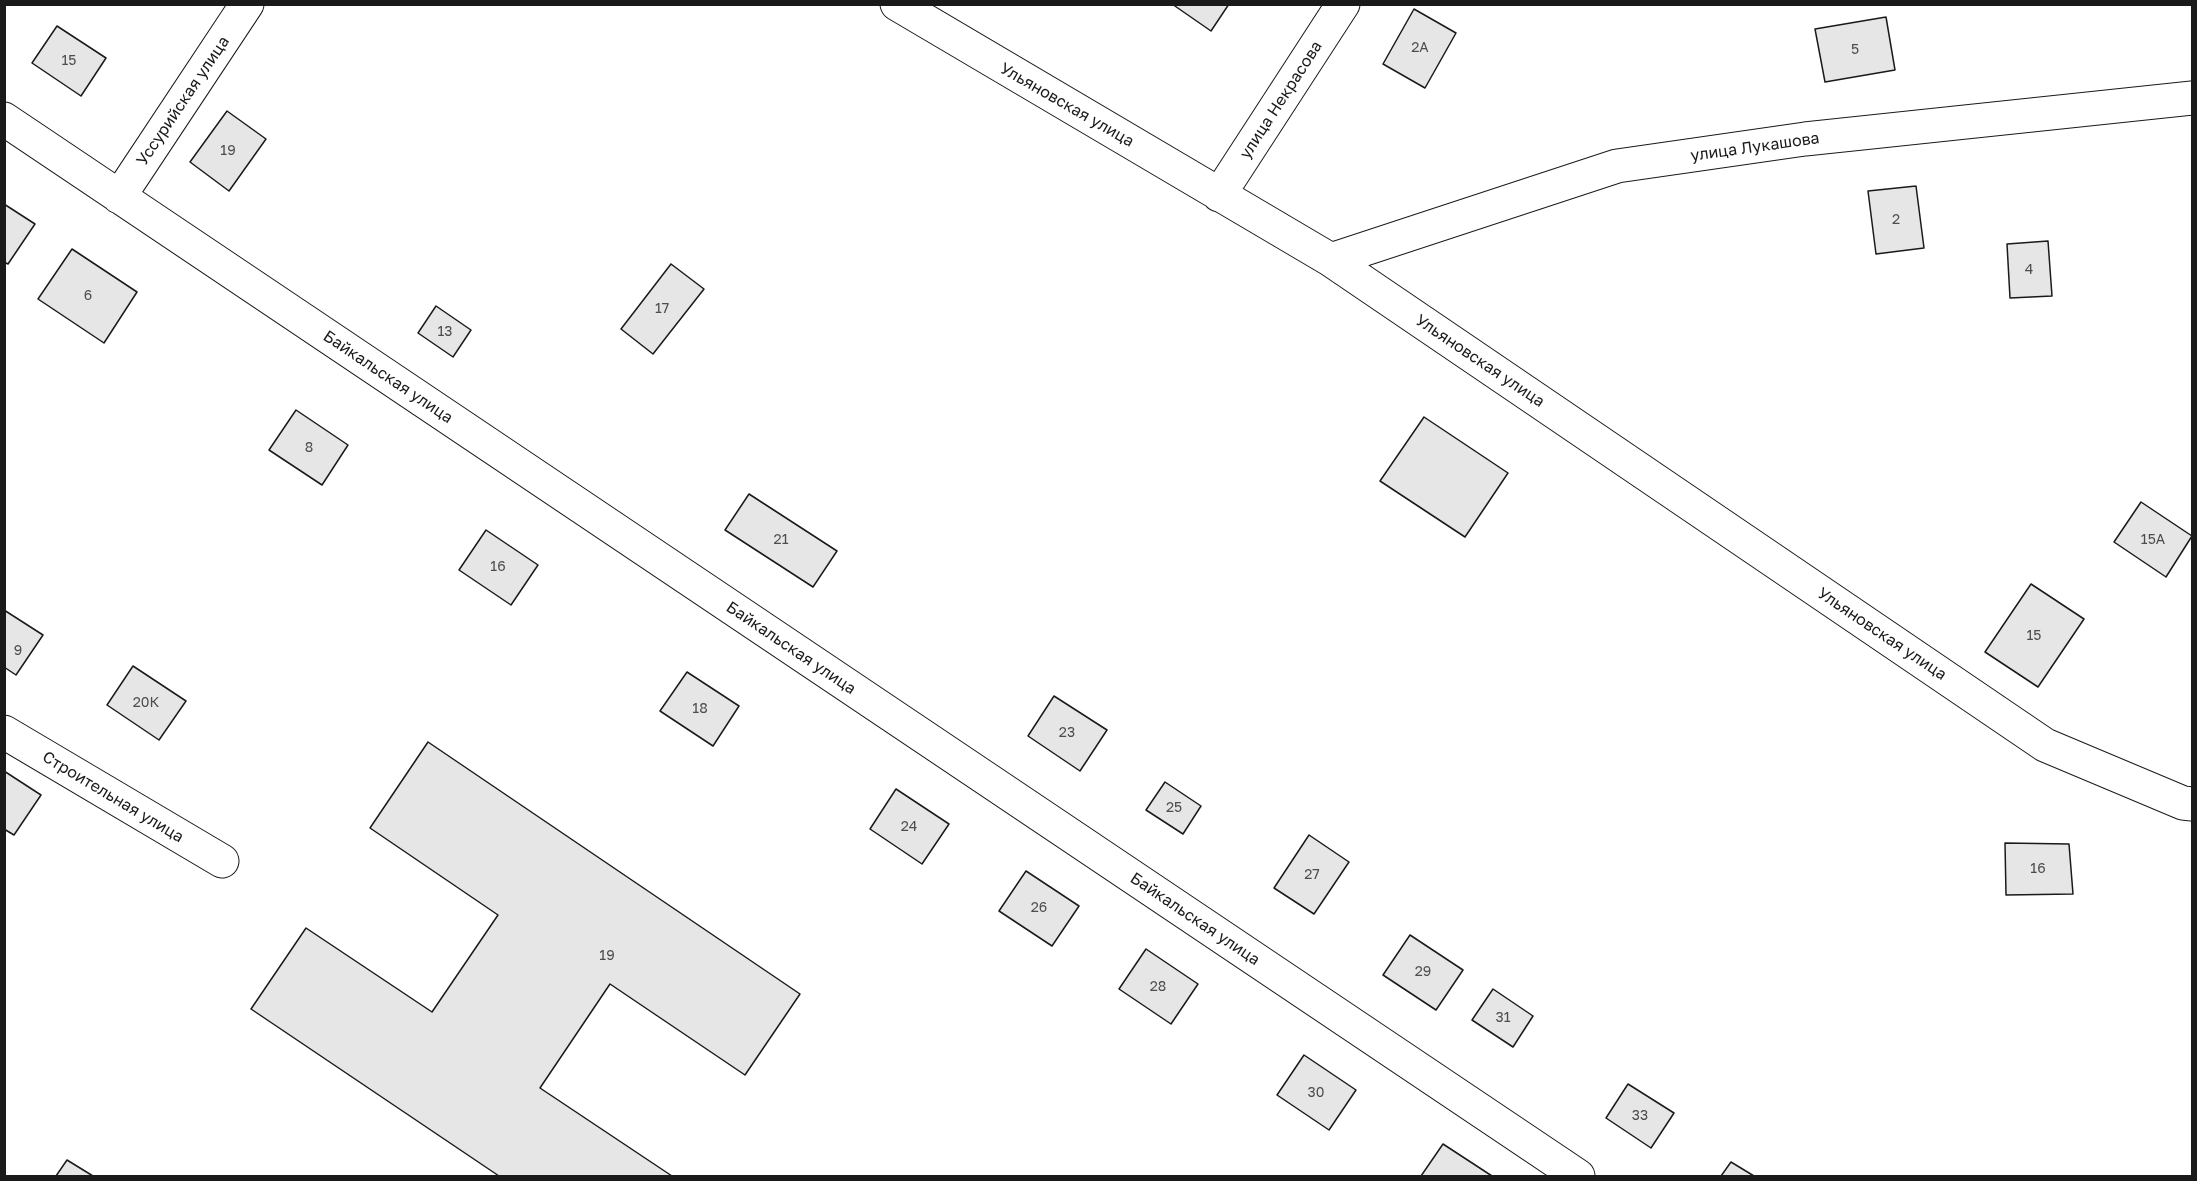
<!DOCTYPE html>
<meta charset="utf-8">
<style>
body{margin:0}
#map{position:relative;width:2197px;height:1181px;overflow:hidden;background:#fff;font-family:"Golos Text",sans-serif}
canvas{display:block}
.frame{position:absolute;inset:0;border:6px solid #1a1a1a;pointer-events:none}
</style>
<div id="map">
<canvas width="2197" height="1181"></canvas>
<div class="frame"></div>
</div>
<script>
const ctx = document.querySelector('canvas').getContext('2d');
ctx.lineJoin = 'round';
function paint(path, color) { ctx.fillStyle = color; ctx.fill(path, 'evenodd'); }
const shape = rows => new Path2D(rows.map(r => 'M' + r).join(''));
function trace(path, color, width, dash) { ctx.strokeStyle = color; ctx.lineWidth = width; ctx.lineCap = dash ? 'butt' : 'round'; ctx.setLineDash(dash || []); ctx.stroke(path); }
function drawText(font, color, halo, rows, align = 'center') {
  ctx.font = font + ' "Golos Text",sans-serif'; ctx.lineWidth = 4.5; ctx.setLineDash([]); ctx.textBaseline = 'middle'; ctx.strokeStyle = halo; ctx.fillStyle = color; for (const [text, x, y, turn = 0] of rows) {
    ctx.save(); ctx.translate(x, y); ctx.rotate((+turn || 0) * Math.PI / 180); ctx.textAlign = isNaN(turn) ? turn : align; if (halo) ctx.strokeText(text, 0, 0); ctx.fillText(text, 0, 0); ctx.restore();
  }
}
const building = shape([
 [1172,4,1229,4,1211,31,1172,4],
 [1414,9,1456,33,1425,88,1383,64,1414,9],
 [1886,17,1895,70,1825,82,1815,29,1886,17],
 [57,26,106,58,81,96,32,63,57,26],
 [227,111,266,139,229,191,190,162,227,111],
 [1916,186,1924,248,1876,254,1868,191,1916,186],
 [4,204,35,224,8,264,4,262,4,204],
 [2048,241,2052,296,2010,298,2007,244,2048,241],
 [72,249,137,292,104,343,38,299,72,249],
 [671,264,704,289,653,354,621,329,671,264],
 [436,306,471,330,453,357,418,333,436,306],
 [296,410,348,445,322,485,269,450,296,410],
 [1424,417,1508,473,1465,537,1380,481,1424,417],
 [749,494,837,551,813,587,725,530,749,494],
 [2141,502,2192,536,2166,577,2114,542,2141,502],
 [486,530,538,565,511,605,459,570,486,530],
 [2031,584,2084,619,2038,687,1985,652,2031,584],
 [4,610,43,635,16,675,4,667,4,610],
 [133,666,186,701,159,740,107,705,133,666],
 [687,672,739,706,713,746,660,711,687,672],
 [1054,696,1107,730,1080,771,1028,736,1054,696],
 [428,742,800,994,745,1075,610,984,540,1088,672,1176,499,1176,251,1009,306,928,432,1012,498,915,370,828,428,742],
 [4,771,41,795,14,835,4,829,4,771],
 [1165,782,1201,806,1183,834,1146,810,1165,782],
 [896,789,949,824,922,864,870,829,896,789],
 [1309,835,1349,862,1314,914,1274,888,1309,835],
 [2005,843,2069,844,2073,894,2006,895,2005,843],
 [1026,871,1079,906,1052,946,999,911,1026,871],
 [1410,935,1463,970,1436,1010,1383,975,1410,935],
 [1146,949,1198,984,1171,1024,1119,989,1146,949],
 [1493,989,1533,1016,1513,1047,1472,1020,1493,989],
 [1304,1055,1356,1090,1329,1130,1277,1095,1304,1055],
 [1628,1084,1674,1113,1651,1148,1606,1118,1628,1084],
 [1443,1144,1492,1176,1421,1176,1443,1144],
 [67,1160,93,1176,56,1176,67,1160],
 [1731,1162,1754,1176,1721,1176,1731,1162]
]);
const minor = shape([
 [897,4,1331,260,2045,745,2183,803,2192,804],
 [4,119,1578,1176],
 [1219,195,1343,4],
 [119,197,247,4],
 [1331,260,1617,166,1805,139,2192,98],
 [4,732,222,861]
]);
const numberNames = [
 ["2А",1420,48],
 ["5",1855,50],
 ["15",69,61],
 ["19",228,151],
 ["2",1896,220],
 ["4",2029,270],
 ["6",88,296],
 ["17",662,309],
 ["13",445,332],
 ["8",309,448],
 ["21",781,540],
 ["15А",2153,540],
 ["16",498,567],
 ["15",2034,636],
 ["9",18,651],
 ["20К",146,703],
 ["18",700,709],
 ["23",1067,733],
 ["25",1174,808],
 ["24",909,827],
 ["16",2038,869],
 ["27",1312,875],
 ["26",1039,908],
 ["19",607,956],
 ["29",1423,972],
 ["28",1158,987],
 ["31",1503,1018],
 ["30",1316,1093],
 ["33",1640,1116]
];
const streetNames = [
 ["улица Некрасова",1281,100,-57],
 ["Уссурийская улица",183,101,-56],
 ["Ульяновская улица",1067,105,30],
 ["улица Лукашова",1755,147,-8],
 ["Ульяновская улица",1480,361,34],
 ["Байкальская улица",388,377,34],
 ["Ульяновская улица",1882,634,34],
 ["Байкальская улица",791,648,34],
 ["Строительная улица",113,797,31],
 ["Байкальская улица",1195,919,34]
];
paint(building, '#e6e6e6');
trace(building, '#1a1a1a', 1.5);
trace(minor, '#1a1a1a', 35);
trace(minor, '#fff', 33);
drawText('14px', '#4d4d4d', null, numberNames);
drawText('16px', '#1a1a1a', '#fff', streetNames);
</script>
